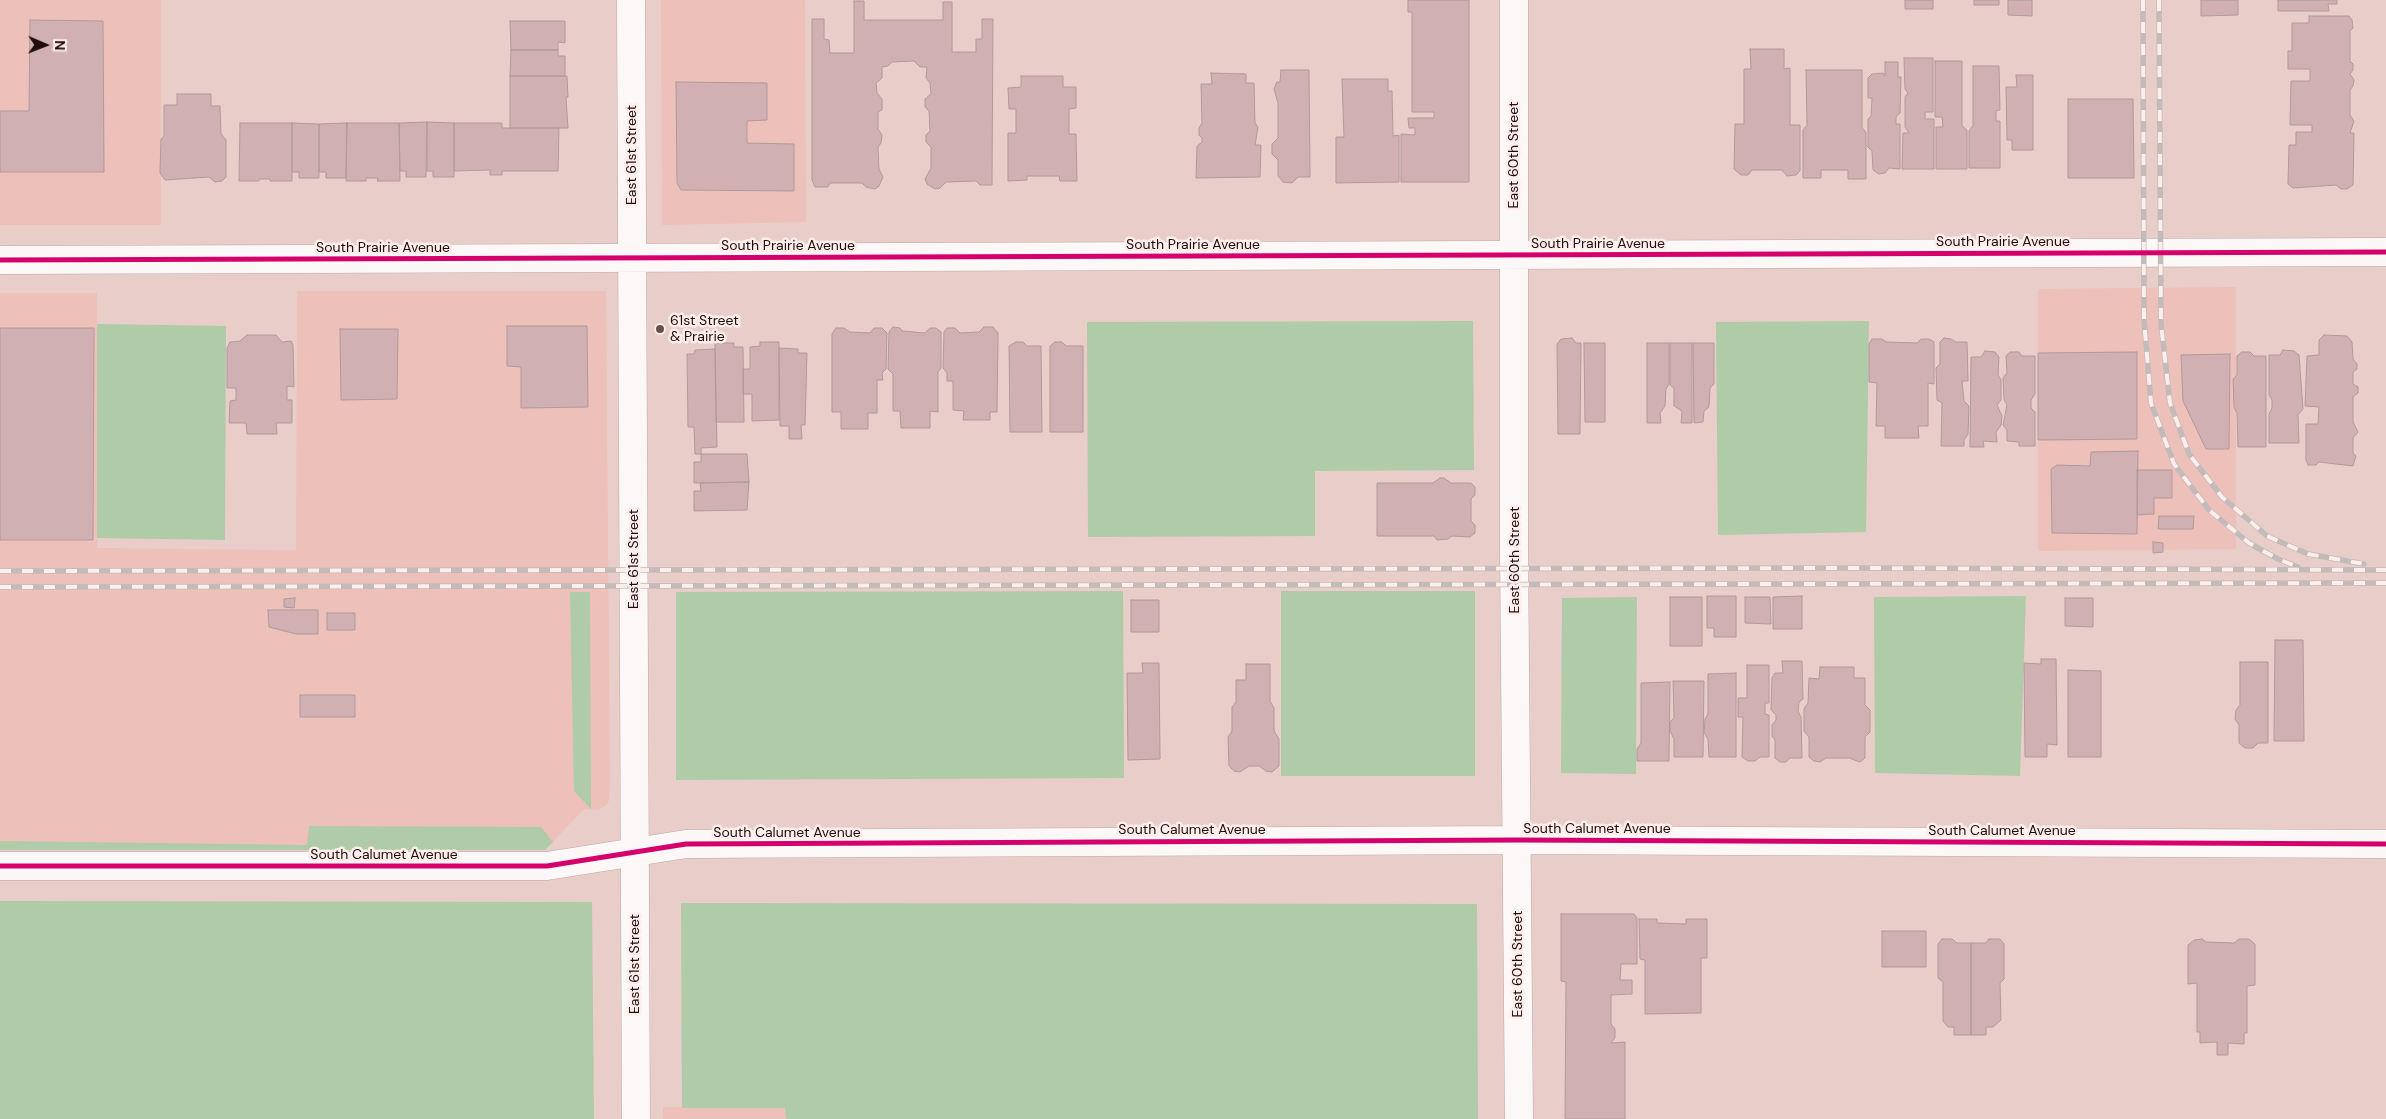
<!DOCTYPE html>
<style>
body{margin:0}
#map{position:relative;width:2386px;height:1119px;overflow:hidden;background:#e9cdc9;font-family:"DM Sans",sans-serif}
canvas{display:block}
.north{position:absolute;left:20px;top:20px;width:50px;height:50px;-webkit-text-stroke:4px #fdedeb;paint-order:stroke;rotate:91deg;font-size:14px;font-weight:700;line-height:20px;text-align:center;color:#1e0d0b}
.north::after{content:'';display:block;margin:auto;width:18px;height:22px;background:#1e0d0b;clip-path:polygon(50% 0,100% 100%,50% 72%,0 100%)}
</style>
<div id="map">
<canvas width="2386" height="1119"></canvas>
<div class="north">N</div>
</div>
<script>
const ctx = document.querySelector('canvas').getContext('2d');
ctx.lineJoin = 'round';
function paint(path, color) { ctx.fillStyle = color; ctx.fill(path, 'evenodd'); }
const shape = rows => new Path2D(rows.map(r => 'M' + r).join(''));
function trace(path, color, width, dash) { ctx.strokeStyle = color; ctx.lineWidth = width; ctx.lineCap = dash ? 'butt' : 'round'; ctx.setLineDash(dash || []); ctx.stroke(path); }
function drawText(font, color, halo, rows, align = 'center') {
  ctx.font = font + ' "DM Sans",sans-serif'; ctx.lineWidth = 5; ctx.setLineDash([]); ctx.textBaseline = 'middle'; ctx.strokeStyle = halo; ctx.fillStyle = color; for (const [text, x, y, turn = 0] of rows) {
    ctx.save(); ctx.translate(x, y); ctx.rotate((+turn || 0) * Math.PI / 180); ctx.textAlign = isNaN(turn) ? turn : align; if (halo) ctx.strokeText(text, 0, 0); ctx.fillText(text, 0, 0); ctx.restore();
  }
}
const built = shape([
 [0,0,161,0,161,225,0,225],
 [661,0,805,0,806,222,662,225],
 [2236,287,2236,549,2038,551,2038,289],
 [297,291,606,291,610,781,609,800,607,805,598,810,584,809,545,850,0,850,0,293,97,293,97,548,296,550],
 [663,1107,786,1108,786,1119,663,1119]
]);
const green = shape([
 [1473,321,1474,470,1315,471,1315,536,1088,537,1087,322],
 [1869,321,1866,532,1718,535,1716,322],
 [97,324,226,326,225,540,97,538],
 [1123,591,1124,778,676,780,676,592],
 [1281,591,1475,591,1475,776,1281,776],
 [570,592,590,592,591,809,574,791],
 [2026,596,2020,776,1875,773,1874,597],
 [1637,597,1636,774,1561,773,1562,598],
 [309,826,541,827,553,842,545,850,0,850,0,841,307,845],
 [0,901,592,902,594,1119,0,1119],
 [681,903,1477,904,1478,1119,786,1119,785,1108,682,1108]
]);
const building = shape([
 [1408,0,1469,0,1469,182,1401,182,1401,134,1415,135,1415,128,1409,128,1408,118,1434,118,1434,112,1412,112,1412,12,1408,12,1408,0],
 [1905,0,1933,0,1933,9,1905,9,1905,0],
 [1974,0,1999,0,1999,5,1974,5,1974,0],
 [2008,0,2032,0,2032,16,2008,15,2008,0],
 [2201,0,2238,0,2238,15,2201,16,2201,0],
 [2278,0,2337,0,2337,4,2328,4,2329,11,2278,11,2278,0],
 [854,1,864,1,864,20,943,20,943,2,952,2,952,52,976,52,976,39,982,39,982,19,993,19,992,185,980,185,976,181,946,182,940,188,935,189,927,184,925,179,931,168,931,147,926,142,926,135,930,131,929,111,925,107,925,99,931,94,930,83,926,78,927,67,920,67,914,61,892,62,888,66,882,67,882,78,876,83,877,93,882,99,882,110,878,112,878,129,882,135,881,143,878,147,879,169,883,177,879,186,875,189,866,187,862,183,830,183,828,187,815,187,812,180,812,19,824,19,824,39,829,40,830,53,854,53,854,1],
 [2309,16,2349,16,2352,20,2353,28,2350,31,2350,61,2353,64,2353,70,2350,74,2354,80,2353,86,2350,90,2350,115,2354,121,2350,133,2354,133,2353,185,2347,189,2341,189,2336,185,2293,188,2288,184,2289,145,2296,145,2296,132,2312,132,2312,125,2290,125,2291,81,2310,81,2310,69,2288,69,2288,51,2292,51,2292,23,2309,23,2309,16],
 [30,20,103,21,104,172,0,172,0,111,29,111,30,20],
 [510,21,565,21,565,43,558,42,558,50,511,50,510,21],
 [1750,49,1784,49,1784,69,1790,68,1790,125,1800,125,1800,171,1796,175,1787,176,1782,170,1752,170,1748,175,1741,175,1734,169,1735,124,1744,124,1744,69,1751,69,1750,49],
 [511,50,558,50,558,56,565,56,565,76,510,76,511,50],
 [1904,58,1933,58,1933,112,1925,112,1925,119,1934,119,1934,169,1902,169,1903,133,1909,133,1905,127,1905,97,1908,93,1905,89,1904,58],
 [1935,61,1962,61,1962,126,1967,130,1967,169,1936,169,1936,127,1943,127,1942,117,1935,117,1935,61],
 [1885,62,1898,62,1898,77,1901,77,1900,113,1896,117,1896,124,1900,124,1900,169,1889,168,1885,173,1879,174,1873,170,1872,151,1868,147,1868,119,1871,116,1872,98,1868,98,1868,78,1872,74,1883,73,1885,76,1885,62],
 [1973,66,1999,66,2000,110,1996,111,1996,121,2000,121,2000,168,1969,168,1969,131,1973,126,1973,66],
 [1281,70,1309,70,1310,177,1298,177,1292,183,1283,182,1278,176,1278,160,1272,154,1272,144,1278,138,1278,103,1274,89,1277,82,1280,82,1281,70],
 [1806,70,1862,70,1862,128,1866,132,1866,179,1848,179,1848,170,1821,170,1821,178,1803,178,1803,130,1807,125,1806,70],
 [1211,73,1246,74,1246,83,1254,83,1255,123,1258,127,1255,145,1261,145,1260,177,1196,178,1197,146,1202,142,1202,138,1199,135,1199,128,1202,123,1201,84,1212,84,1211,73],
 [2016,75,2033,75,2033,150,2012,150,2012,140,2007,140,2006,87,2017,87,2016,75],
 [510,76,567,76,568,97,566,97,568,128,510,128,510,76],
 [1021,76,1063,76,1063,87,1076,87,1076,108,1069,109,1069,134,1076,134,1077,181,1060,181,1059,176,1027,176,1027,180,1008,181,1008,133,1016,133,1016,109,1009,109,1008,88,1021,87,1021,76],
 [1342,79,1388,79,1388,91,1392,91,1393,136,1399,135,1399,182,1336,183,1336,137,1344,137,1342,79],
 [676,82,767,83,767,120,747,121,747,143,794,144,794,191,681,190,677,183,676,82],
 [177,94,211,94,211,106,220,106,221,134,226,140,226,177,222,181,215,182,209,177,165,180,160,173,161,139,164,136,164,105,177,105,177,94],
 [2068,99,2133,99,2134,178,2068,178,2068,99],
 [427,122,454,123,454,177,433,177,433,171,427,171,427,122],
 [427,122,426,177,406,177,406,171,400,171,399,123,427,122],
 [240,123,292,123,292,181,270,181,270,179,259,179,259,181,239,181,240,123],
 [292,123,319,124,319,178,299,178,299,172,292,172,292,123],
 [347,123,346,178,326,178,326,172,319,172,319,124,347,123],
 [347,123,399,123,400,181,377,181,378,178,366,178,366,181,346,181,347,123],
 [454,123,502,123,502,128,559,128,558,171,502,171,502,175,490,175,490,170,454,171,454,123],
 [507,326,587,326,588,407,521,408,521,367,507,366,507,326],
 [893,327,900,328,902,331,925,333,930,328,936,328,941,332,941,368,938,372,938,412,930,411,930,428,901,428,900,411,893,411,893,374,888,369,889,332,893,327],
 [984,327,993,327,998,333,997,412,990,412,990,420,963,420,964,411,953,410,953,381,947,381,947,373,943,368,944,332,947,328,955,328,960,333,979,332,984,327],
 [0,328,94,328,93,540,0,540,0,328],
 [836,328,844,328,850,332,870,333,874,328,882,328,887,333,886,369,882,373,883,380,877,380,877,413,868,413,868,429,841,429,841,412,832,412,832,334,836,328],
 [340,329,398,329,397,399,341,400,340,329],
 [247,335,276,335,282,342,291,341,293,345,294,387,287,386,287,400,292,400,292,423,276,423,277,434,247,434,246,423,229,423,230,401,236,400,236,388,227,388,227,348,230,342,240,341,247,335],
 [2324,335,2347,336,2352,342,2353,359,2357,364,2357,369,2353,372,2353,384,2358,387,2358,393,2353,397,2353,422,2358,432,2353,438,2353,453,2356,456,2353,466,2319,462,2316,465,2308,465,2306,460,2306,424,2318,424,2319,407,2305,406,2307,356,2319,355,2319,340,2324,335],
 [1572,338,1576,343,1581,343,1580,434,1558,434,1557,344,1561,339,1572,338],
 [1944,338,1951,339,1956,342,1967,342,1968,381,1962,381,1964,401,1969,406,1968,434,1964,440,1964,446,1941,446,1942,403,1937,400,1936,368,1940,364,1940,342,1944,338],
 [1872,339,1882,339,1886,342,1917,343,1921,339,1929,339,1934,342,1934,384,1928,383,1928,426,1918,426,1919,438,1885,438,1885,426,1876,426,1877,383,1869,382,1869,344,1872,339],
 [760,342,779,342,779,420,752,421,752,394,743,394,743,369,750,369,750,347,760,346,760,342],
 [1016,342,1023,342,1027,346,1041,346,1042,432,1010,432,1009,346,1016,342],
 [1055,342,1062,342,1066,346,1083,346,1083,432,1050,432,1050,346,1055,342],
 [715,343,734,343,734,347,743,347,744,422,716,422,715,343],
 [1584,343,1605,343,1605,422,1585,422,1584,343],
 [1647,343,1669,343,1669,384,1666,389,1665,406,1660,413,1661,423,1647,423,1647,343],
 [1670,343,1692,343,1692,423,1681,423,1682,411,1674,406,1674,388,1670,385,1670,343],
 [1693,343,1714,343,1714,384,1710,388,1709,407,1704,411,1703,422,1694,423,1693,343],
 [779,348,798,349,798,353,807,353,805,425,801,425,802,439,789,439,789,426,780,426,779,348],
 [715,349,717,447,701,448,701,454,695,454,694,427,688,427,687,354,694,354,695,350,715,349],
 [2283,350,2294,351,2299,355,2303,409,2298,415,2299,443,2269,443,2269,414,2272,408,2272,400,2269,395,2269,355,2280,355,2283,350],
 [1985,351,1995,352,1999,357,1998,375,2001,380,2001,400,1997,405,2002,416,2001,425,1996,432,1997,442,1983,441,1984,447,1970,447,1971,357,1981,357,1985,351],
 [2010,352,2019,352,2022,356,2035,356,2035,394,2031,400,2031,408,2035,412,2035,446,2019,446,2019,442,2007,441,2007,430,2003,425,2007,405,2004,399,2003,378,2007,373,2006,356,2010,352],
 [2137,352,2137,439,2038,440,2038,353,2137,352],
 [2242,352,2250,352,2254,356,2266,356,2266,447,2238,447,2237,413,2234,407,2233,379,2237,375,2237,356,2242,352],
 [2230,354,2229,449,2206,449,2183,401,2181,355,2230,354],
 [2138,451,2137,534,2052,533,2051,469,2057,465,2090,466,2091,452,2138,451],
 [701,454,747,454,749,482,694,483,694,462,701,462,701,454],
 [2137,470,2172,470,2172,498,2154,498,2154,514,2137,515,2137,470],
 [1440,478,1444,478,1451,483,1471,483,1475,487,1475,495,1471,499,1471,521,1475,525,1475,533,1470,537,1452,536,1448,539,1437,540,1434,536,1377,536,1377,483,1433,483,1440,478],
 [749,482,747,510,694,511,694,491,701,491,700,483,749,482],
 [2159,516,2194,516,2193,529,2158,529,2159,516],
 [2153,542,2163,543,2163,552,2153,553,2153,542],
 [1707,596,1736,596,1736,637,1714,637,1714,628,1707,628,1707,596],
 [1802,596,1802,629,1773,629,1773,597,1802,596],
 [1670,597,1702,597,1702,646,1670,646,1670,597],
 [1745,597,1770,597,1771,624,1745,623,1745,597],
 [295,598,294,608,284,607,284,599,295,598],
 [2065,598,2093,598,2093,627,2065,626,2065,598],
 [1131,600,1159,600,1159,632,1131,632,1131,600],
 [268,610,318,610,318,634,296,634,269,627,268,610],
 [327,613,355,613,355,630,327,630,327,613],
 [2275,640,2303,640,2304,741,2274,741,2275,640],
 [2041,659,2056,659,2057,745,2047,744,2047,757,2025,757,2024,663,2041,664,2041,659],
 [1782,661,1802,661,1803,699,1799,702,1798,711,1801,717,1802,758,1790,758,1786,762,1780,762,1775,758,1775,740,1772,736,1772,725,1776,720,1776,715,1771,710,1772,678,1775,673,1783,673,1782,661],
 [2240,662,2268,662,2268,743,2258,743,2253,748,2245,748,2239,743,2239,725,2235,719,2236,710,2240,705,2240,662],
 [1142,663,1159,663,1160,759,1128,760,1127,673,1143,673,1142,663],
 [1246,664,1270,664,1270,701,1274,708,1274,731,1279,739,1279,766,1272,772,1266,771,1259,766,1249,766,1240,772,1234,771,1229,766,1228,737,1232,731,1232,707,1236,702,1236,680,1246,680,1246,664],
 [1747,665,1769,665,1769,703,1765,703,1765,714,1769,715,1769,757,1760,757,1755,761,1748,761,1742,757,1743,717,1738,717,1738,698,1747,698,1747,665],
 [1820,667,1854,667,1854,678,1865,678,1865,705,1870,710,1870,732,1865,737,1865,758,1860,762,1849,758,1826,758,1820,762,1814,761,1809,757,1809,737,1804,731,1804,709,1808,703,1809,678,1819,679,1820,667],
 [2068,670,2101,671,2101,757,2068,757,2068,670],
 [1736,673,1736,757,1709,757,1708,739,1704,733,1705,719,1708,714,1708,674,1736,673],
 [1673,681,1704,681,1703,757,1674,757,1674,739,1670,731,1670,722,1674,718,1673,681],
 [1670,682,1669,761,1637,761,1637,749,1641,743,1641,683,1670,682],
 [300,695,355,695,355,717,300,717,300,695],
 [1561,914,1634,914,1637,918,1637,964,1621,964,1620,980,1632,980,1632,994,1611,995,1611,1024,1615,1029,1615,1038,1611,1043,1625,1042,1625,1119,1565,1119,1566,982,1561,981,1561,914],
 [1639,919,1657,919,1657,923,1686,924,1686,919,1707,919,1707,958,1701,958,1701,1013,1645,1014,1645,960,1640,959,1639,919],
 [1882,931,1926,931,1926,967,1882,967,1882,931],
 [1942,939,1952,939,1957,943,1971,943,1971,1035,1954,1035,1954,1027,1948,1027,1943,1021,1943,982,1938,978,1938,944,1942,939],
 [1989,939,2000,939,2004,944,2004,979,2000,983,2001,1020,1993,1027,1986,1027,1986,1035,1971,1035,1971,943,1986,943,1989,939],
 [2202,939,2206,942,2234,943,2239,939,2249,939,2255,944,2255,985,2247,986,2247,1033,2244,1033,2244,1044,2228,1043,2228,1055,2217,1055,2217,1042,2200,1043,2200,1032,2197,1032,2197,983,2188,984,2188,945,2194,940,2202,939]
]);
const minor = shape([
 [631,0,636,1119],
 [1514,0,1514,552,1519,1119],
 [0,260,2386,252],
 [0,866,547,866,686,844,1518,840,2386,844]
]);
const rail = shape([
 [2143,0,2144,319,2151,403,2174,464,2209,510,2249,543,2278,559,2298,567],
 [2159,0,2161,324,2170,403,2189,454,2222,497,2267,536,2308,554,2364,564],
 [0,571,1855,568,2386,570],
 [0,587,2386,583]
]);
const cycleway = shape([
 [0,260,2386,252],
 [0,866,547,866,686,844,1518,840,2386,844]
]);
const markers = [
 [660,329,5,"#65504e"]
];
const streetNames = [
 ["East 61st Street",632,155,-90],
 ["East 60th Street",1514,155,-90],
 ["South Prairie Avenue",2003,242],
 ["South Prairie Avenue",1598,244],
 ["South Prairie Avenue",1193,245],
 ["South Prairie Avenue",788,246],
 ["South Prairie Avenue",383,248],
 ["East 61st Street",634,559,-90],
 ["East 60th Street",1515,560,-90],
 ["South Calumet Avenue",1597,829],
 ["South Calumet Avenue",1192,830],
 ["South Calumet Avenue",2002,831],
 ["South Calumet Avenue",787,833],
 ["South Calumet Avenue",384,855],
 ["East 61st Street",635,964,-90],
 ["East 60th Street",1518,964,-90]
];
const poiNames = [
 ["61st Street",670,321],
 ["& Prairie",670,337]
];
paint(built, '#edc0ba');
paint(green, '#b0cba7');
paint(building, '#d1b0b3');
trace(building, '#b09a9a', 1);
trace(minor, '#bea8a5', 29);
trace(minor, '#fcf8f7', 28);
trace(rail, '#c3bbba', 5.5);
trace(rail, '#fdedeb', 4, [11]);
trace(cycleway, '#d6006c', 5);
for (const [x, y, r, color] of markers) { const dot = new Path2D(); dot.arc(x, y, r, 0, 2 * Math.PI); ctx.fillStyle = color; ctx.fill(dot); trace(dot, '#fdedeb', 2); }
drawText('14px', '#1e0d0b', '#fdedeb', streetNames);
drawText('14px', '#1e0d0b', '#fdedeb', poiNames, 'left');
</script>
